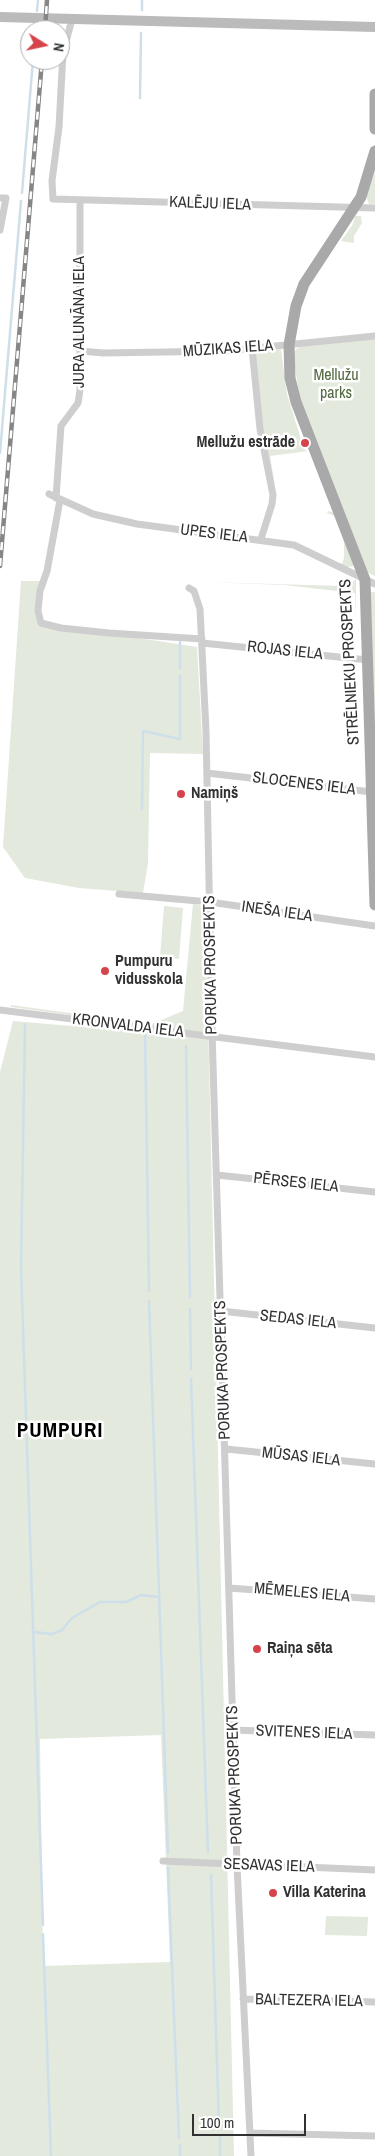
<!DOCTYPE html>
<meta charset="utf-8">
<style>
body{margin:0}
#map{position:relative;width:375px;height:2156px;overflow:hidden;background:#fff;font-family:"Archivo Narrow",sans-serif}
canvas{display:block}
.north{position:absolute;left:20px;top:20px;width:50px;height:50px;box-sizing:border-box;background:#fff;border:1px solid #adadad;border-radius:50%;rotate:100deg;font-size:14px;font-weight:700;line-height:20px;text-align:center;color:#313131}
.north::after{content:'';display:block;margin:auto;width:18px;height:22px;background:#d7434b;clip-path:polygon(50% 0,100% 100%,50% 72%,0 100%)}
.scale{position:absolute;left:192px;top:2114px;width:114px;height:22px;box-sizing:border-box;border:2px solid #313131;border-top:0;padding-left:6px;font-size:15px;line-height:18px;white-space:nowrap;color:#313131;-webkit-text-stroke:4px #fff;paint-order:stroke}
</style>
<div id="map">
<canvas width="375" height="2156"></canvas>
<div class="north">N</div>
<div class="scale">100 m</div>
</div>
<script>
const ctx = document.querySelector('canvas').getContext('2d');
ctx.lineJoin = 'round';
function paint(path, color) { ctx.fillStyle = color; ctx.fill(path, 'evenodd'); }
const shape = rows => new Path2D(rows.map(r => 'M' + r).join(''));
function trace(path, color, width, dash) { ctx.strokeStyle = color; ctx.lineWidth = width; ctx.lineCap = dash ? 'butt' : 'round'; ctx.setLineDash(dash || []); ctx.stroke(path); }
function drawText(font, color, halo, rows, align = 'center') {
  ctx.font = font + ' "Archivo Narrow",sans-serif'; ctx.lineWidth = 5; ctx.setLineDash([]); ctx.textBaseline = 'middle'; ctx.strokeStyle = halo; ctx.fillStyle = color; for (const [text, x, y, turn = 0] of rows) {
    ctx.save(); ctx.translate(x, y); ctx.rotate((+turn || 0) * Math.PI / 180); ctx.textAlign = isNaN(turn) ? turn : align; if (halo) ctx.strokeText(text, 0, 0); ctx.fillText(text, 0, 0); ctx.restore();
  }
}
const green = shape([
 [375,172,375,204,369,204,366,195],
 [355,216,361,216,362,223,354,236,354,243,341,241,353,224],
 [375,339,375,576,366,572,300,402,294,359,295,350,300,347],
 [281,349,287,394,303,446,305,450,308,451,270,456,276,492,262,428,255,357,257,352],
 [328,511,335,513,354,566,346,567,339,563,342,564,344,558,344,542,335,516,327,513],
 [356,579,356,618,355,593,284,585,205,582,341,586,345,589],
 [21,581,44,581,40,591,41,623,197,647,203,754,150,753,148,863,143,893,79,888,25,878,3,847],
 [370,592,375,592,375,765],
 [193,904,202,906,206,910,206,930,234,2156,0,2156,0,1072,13,1021,141,1032,145,1027,122,1022,121,1020,152,1024,183,1011],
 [161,1735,170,1962,43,1966,40,1739],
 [164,906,183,908,179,959,160,957],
 [11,1005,114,1019,114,1021,11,1007],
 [326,1916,368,1917,367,1936,325,1935]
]);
const stream = shape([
 [142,10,142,0],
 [37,11,38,0],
 [35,30,36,26],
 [140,98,141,33],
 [22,193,33,60],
 [0,453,21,201],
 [180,642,180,668],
 [142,809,143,731,180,739,180,676],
 [25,1025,21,1268,43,1925],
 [145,1033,149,1291],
 [186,1046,190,1297],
 [149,1301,168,1853],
 [190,1309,191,1369],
 [191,1379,208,1852],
 [34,1632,52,1634,62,1630,72,1618,100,1602,126,1602,141,1595,158,1597],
 [168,1868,179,2138],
 [211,1875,219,2126],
 [43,1934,51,2156],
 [220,2136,220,2156],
 [180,2145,180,2156]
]);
const street = shape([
 [72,19,63,53,59,127,52,181,53,199,375,208],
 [0,198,6,198,0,230],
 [252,348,260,429,273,495,272,504,261,539],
 [80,351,104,353,226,351,375,336],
 [49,494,93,514,137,524,294,545,375,584],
 [56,498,61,426,78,403,80,390,80,200],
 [60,500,47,571,40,591,38,611,41,623,61,628,109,633,202,639],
 [189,588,194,591,200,609,206,731,212,1031,237,1865,251,2156],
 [202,643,368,660],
 [207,773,372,792],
 [119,894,210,902,375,926],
 [0,1010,375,1057],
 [217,1175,375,1192],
 [221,1311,375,1328],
 [226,1449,375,1464],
 [229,1588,375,1599],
 [233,1730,375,1735],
 [163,1861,375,1870],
 [243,1999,375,2002],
 [250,2133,375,2136]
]);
const secondary = shape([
 [0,17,375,27]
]);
const primary = shape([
 [375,94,375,129],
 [375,151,361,197,304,284,296,306,289,345,290,378,296,402,365,580,375,905]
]);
const rail = shape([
 [45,30,47,0],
 [0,566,42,60]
]);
const markers = [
 [305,443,5,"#d7434b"],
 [181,794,5,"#d7434b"],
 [105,971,5,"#d7434b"],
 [257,1649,5,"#d7434b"],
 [273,1893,5,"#d7434b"]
];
const streetNames = [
 ["KALĒJU IELA",210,204,2],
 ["JURA ALUNĀNA IELA",80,322,-90],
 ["MŪZIKAS IELA",228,349,-4],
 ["UPES IELA",214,534,7],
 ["ROJAS IELA",285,651,6],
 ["STRĒLNIEKU PROSPEKTS",350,662,-93],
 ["SLOCENES IELA",304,784,7],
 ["INEŠA IELA",277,912,8],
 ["PORUKA PROSPEKTS",211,965,-91],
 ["KRONVALDA IELA",128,1026,7],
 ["PĒRSES IELA",296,1183,6],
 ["SEDAS IELA",298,1320,6],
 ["PORUKA PROSPEKTS",223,1370,-92],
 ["MŪSAS IELA",301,1457,6],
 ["MĒMELES IELA",302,1593,5],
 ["SVITENES IELA",304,1733,2],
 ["PORUKA PROSPEKTS",235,1775,-92],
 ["SESAVAS IELA",269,1866,2],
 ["BALTEZERA IELA",309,2001,1]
];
const parkNames = [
 ["Mellužu",336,376],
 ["parks",336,394]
];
const poiNames = [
 ["Mellužu estrāde",295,443,"right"],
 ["Namiņš",191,794],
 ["Pumpuru",115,962],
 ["vidusskola",115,980],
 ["Raiņa sēta",267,1649],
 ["Villa Katerina",283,1893]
];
const districtNames = [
 ["PUMPURI",60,1431]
];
paint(green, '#e3e9dd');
trace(stream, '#cedfea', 2.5);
trace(street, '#cecece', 7);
trace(secondary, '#bbb', 10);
trace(primary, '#a9a9a9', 11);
trace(rail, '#868686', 4.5);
trace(rail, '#fff', 2.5, [8]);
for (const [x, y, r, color] of markers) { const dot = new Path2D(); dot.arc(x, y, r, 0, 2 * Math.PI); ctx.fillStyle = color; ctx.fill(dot); trace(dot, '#fff', 2); }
drawText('16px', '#313131', '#fff', streetNames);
drawText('16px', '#536941', '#fff', parkNames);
drawText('bold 16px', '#313131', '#fff', poiNames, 'left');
ctx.letterSpacing = '1px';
drawText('bold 21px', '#000', '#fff', districtNames);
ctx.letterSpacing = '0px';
</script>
